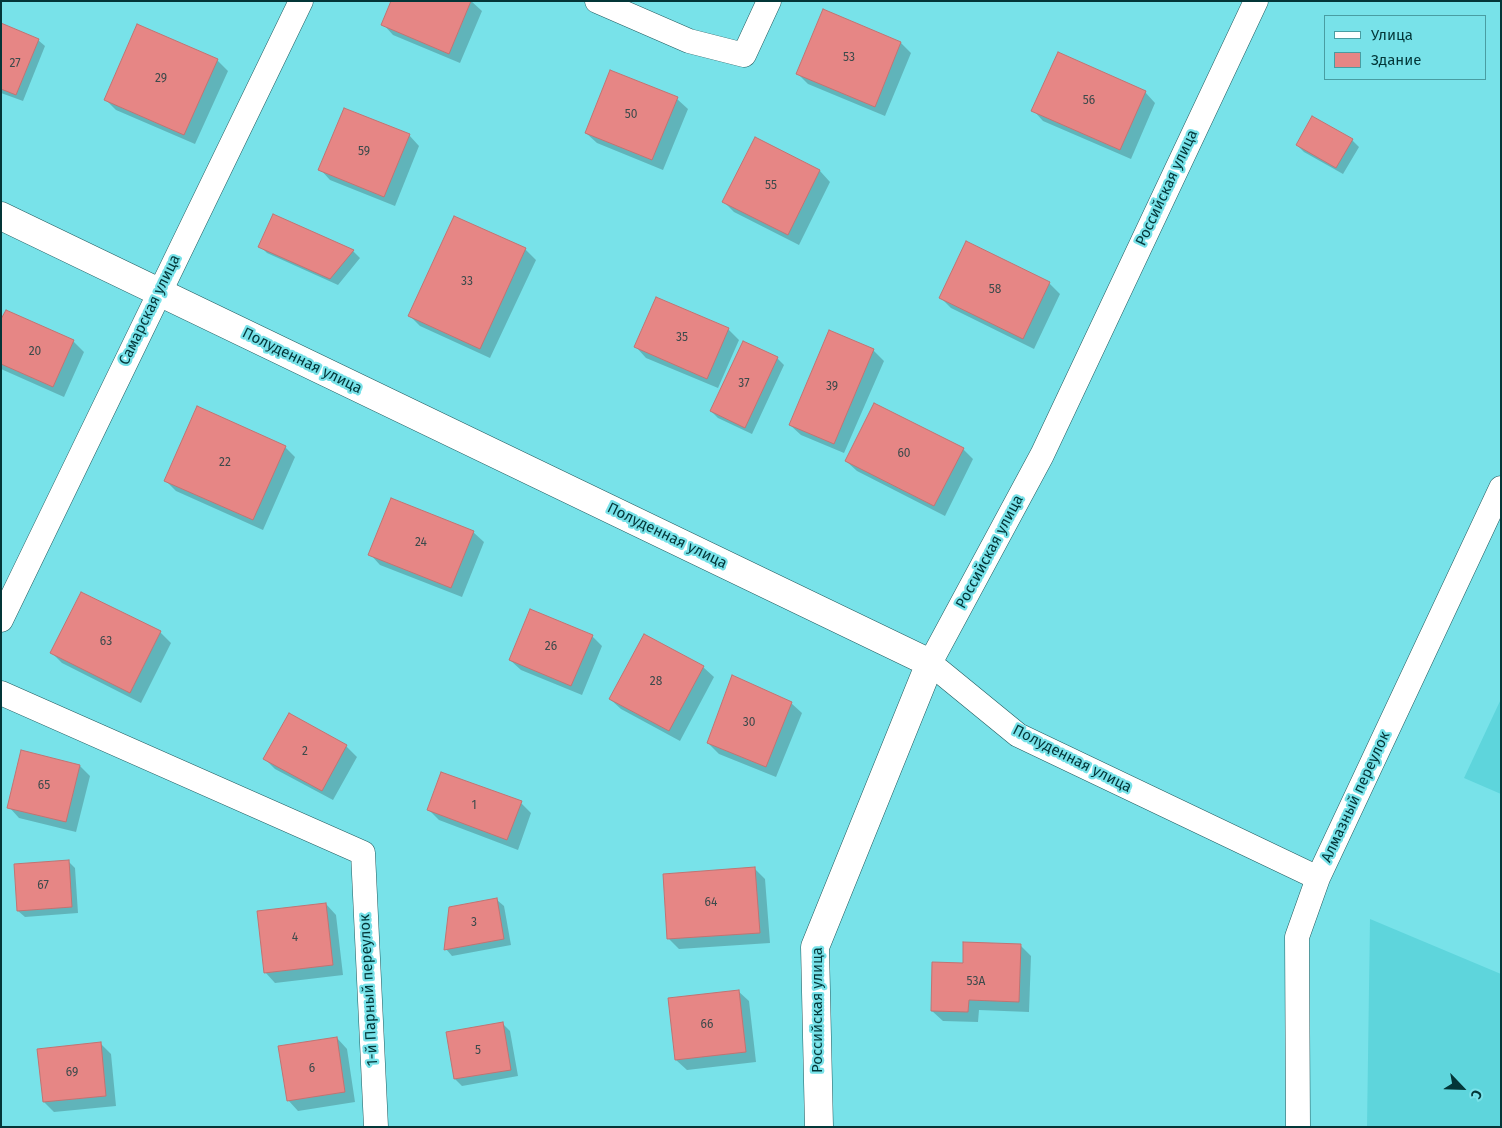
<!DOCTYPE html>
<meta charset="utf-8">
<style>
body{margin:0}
#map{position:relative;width:1502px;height:1128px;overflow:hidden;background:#78e2e9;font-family:"Fira Sans",sans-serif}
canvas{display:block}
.frame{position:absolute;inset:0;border:2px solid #033638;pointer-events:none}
.legend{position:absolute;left:1324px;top:15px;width:162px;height:65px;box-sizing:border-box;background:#78e2e9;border:1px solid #499da2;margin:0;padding:6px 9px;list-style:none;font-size:15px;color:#033638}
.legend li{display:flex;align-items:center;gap:10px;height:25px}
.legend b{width:25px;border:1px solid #499da2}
.north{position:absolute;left:1437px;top:1063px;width:50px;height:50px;-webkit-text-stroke:4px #78e2e9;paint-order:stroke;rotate:114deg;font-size:14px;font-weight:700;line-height:20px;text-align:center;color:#033638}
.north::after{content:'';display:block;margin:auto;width:18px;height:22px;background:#033638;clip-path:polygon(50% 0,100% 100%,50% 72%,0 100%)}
</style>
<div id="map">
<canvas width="1502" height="1128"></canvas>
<div class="frame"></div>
<ul class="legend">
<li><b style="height:6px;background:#fff"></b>Улица</li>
<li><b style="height:14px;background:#e68685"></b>Здание</li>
</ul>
<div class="north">С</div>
</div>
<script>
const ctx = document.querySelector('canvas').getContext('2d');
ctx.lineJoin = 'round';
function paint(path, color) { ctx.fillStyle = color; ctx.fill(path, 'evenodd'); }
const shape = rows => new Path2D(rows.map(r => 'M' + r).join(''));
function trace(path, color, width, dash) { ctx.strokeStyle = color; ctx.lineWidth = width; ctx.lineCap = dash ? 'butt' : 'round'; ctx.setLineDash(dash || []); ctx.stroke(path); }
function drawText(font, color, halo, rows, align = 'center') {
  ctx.font = font + ' "Fira Sans",sans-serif'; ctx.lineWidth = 4.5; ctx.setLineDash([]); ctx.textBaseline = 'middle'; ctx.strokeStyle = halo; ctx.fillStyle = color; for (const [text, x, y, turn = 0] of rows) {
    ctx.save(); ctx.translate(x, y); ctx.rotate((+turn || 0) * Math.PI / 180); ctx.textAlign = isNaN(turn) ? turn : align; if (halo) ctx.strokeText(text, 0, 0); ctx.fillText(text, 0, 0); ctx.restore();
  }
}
const built = shape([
 [1501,699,1501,794,1464,778],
 [1370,919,1501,974,1501,1127,1367,1127]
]);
const shadow = shape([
 [392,1,471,1,482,11,460,63,393,35,383,24],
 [824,11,901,43,911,53,885,116,808,84,797,73],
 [1,25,38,40,45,46,23,101,1,93],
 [217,60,228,71,195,144,116,110,106,100],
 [1145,92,1155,103,1131,159,1043,121,1033,110],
 [677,99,688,109,663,170,597,143,586,133],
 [409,135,419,146,395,206,330,180,320,169],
 [755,139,820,171,830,182,799,245,734,212,724,202],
 [1352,140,1359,147,1343,174,1304,152,1297,145],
 [274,216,353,251,360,258,338,285,267,253,260,246],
 [967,243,1049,283,1060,294,1034,349,951,308,941,298],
 [525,249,536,260,490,358,420,326,410,316],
 [1,323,73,341,84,352,64,397,1,369],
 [728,329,739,340,718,388,646,358,636,347],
 [873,350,884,361,844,453,801,435,790,425],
 [777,358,784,365,752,434,718,418,711,411],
 [285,447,295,457,263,530,176,491,165,480],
 [963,449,973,459,945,516,857,471,846,461],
 [473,532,484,542,462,597,380,565,370,554],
 [82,594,160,632,171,643,141,703,62,663,52,653],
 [592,636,602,646,582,695,521,670,510,660],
 [703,667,714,677,680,741,621,709,610,699],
 [791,703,802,713,776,777,719,754,708,743],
 [289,715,346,746,357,757,333,800,275,769,265,759],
 [80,766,90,776,76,832,19,818,9,807],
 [521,803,531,813,518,850,439,820,429,810],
 [68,861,75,868,78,913,25,917,18,911],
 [755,869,765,879,770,943,679,949,669,939],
 [497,900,504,906,511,945,452,956,446,949],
 [326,904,336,915,343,975,275,983,265,972],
 [1020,945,1031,956,1029,1012,979,1010,978,1022,943,1021,932,1011,964,964],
 [738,991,749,1001,756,1062,687,1070,676,1060],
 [503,1024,510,1031,518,1076,462,1086,455,1079],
 [337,1038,347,1049,355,1102,298,1111,288,1100],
 [101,1044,111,1054,116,1106,54,1112,44,1102]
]);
const building = shape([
 [391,1,471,1,449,54,381,25,391,1],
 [823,9,901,42,875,107,796,74,823,9],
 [1,23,39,39,16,95,1,89,1,23],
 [137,24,218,59,184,135,104,100,137,24],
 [1058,52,1146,91,1120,150,1031,111,1058,52],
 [610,70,678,97,652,160,585,133,610,70],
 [344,108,410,134,384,197,318,170,344,108],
 [1312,116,1353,139,1336,168,1296,145,1312,116],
 [755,137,820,170,788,235,722,202,755,137],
 [273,214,354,250,330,279,258,247,273,214],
 [454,216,526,248,480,349,408,316,454,216],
 [966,241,1050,282,1023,339,939,298,966,241],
 [656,297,729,328,707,379,634,347,656,297],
 [6,310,74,340,53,387,1,364,1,319,6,310],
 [829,330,874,349,834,444,789,425,829,330],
 [743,341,778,357,745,428,710,411,743,341],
 [874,403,964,448,934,506,845,461,874,403],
 [197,406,286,446,253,520,164,481,197,406],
 [391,498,474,531,451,588,368,555,391,498],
 [81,592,161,631,130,693,50,653,81,592],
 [530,609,593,635,571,686,509,660,530,609],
 [644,634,704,666,669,731,609,699,644,634],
 [732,675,792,702,766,767,707,743,732,675],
 [289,713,347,745,322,791,263,759,289,713],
 [21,750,80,765,66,822,7,808,21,750],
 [441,772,522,801,507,840,427,810,441,772],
 [69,860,72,907,17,911,14,864,69,860],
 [755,867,760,933,667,939,663,874,755,867],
 [497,898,504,939,444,950,449,907,497,898],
 [326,903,333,965,264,973,257,911,326,903],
 [963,942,1021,944,1019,1002,969,1000,968,1012,931,1011,932,962,963,963,963,942],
 [739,990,746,1052,675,1060,668,998,739,990],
 [503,1022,511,1070,454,1079,446,1032,503,1022],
 [337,1037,345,1092,287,1101,278,1046,337,1037],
 [101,1042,106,1096,43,1102,37,1049,101,1042]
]);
const minor = shape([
 [597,1,689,41,744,55,769,1],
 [1256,1,1042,455,930,663,1018,735,1318,878],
 [1,620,301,1],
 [1,693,363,853,376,1127],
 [1298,1127,1297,937,1318,878,1501,488]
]);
const tertiary = shape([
 [1,216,930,663,815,947,819,1127]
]);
const numberNames = [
 ["53",849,58],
 ["27",15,64],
 ["29",161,79],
 ["56",1089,101],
 ["50",631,115],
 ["59",364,152],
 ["55",771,186],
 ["33",467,282],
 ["58",995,290],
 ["35",682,338],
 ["20",35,352],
 ["37",744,384],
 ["39",832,387],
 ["60",904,454],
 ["22",225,463],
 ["24",421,543],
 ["63",106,642],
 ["26",551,647],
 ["28",656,682],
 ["30",749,723],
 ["2",305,752],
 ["65",44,786],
 ["1",474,806],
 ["67",43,886],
 ["64",711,903],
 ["3",474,923],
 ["4",295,938],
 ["53А",976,982],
 ["66",707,1025],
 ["5",478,1051],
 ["6",312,1069],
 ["69",72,1073]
];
const streetNames = [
 ["Российская улица",1167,188,-65],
 ["Самарская улица",150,310,-64],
 ["Полуденная улица",302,361,26],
 ["Полуденная улица",667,536,26],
 ["Российская улица",990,552,-62],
 ["Полуденная улица",1072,759,27],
 ["Алмазный переулок",1356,797,-65],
 ["1-й Парный переулок",369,990,-93],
 ["Российская улица",818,1010,-90]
];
paint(built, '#5ed5dc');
paint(shadow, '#0003');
paint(building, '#e68685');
trace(building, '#c17372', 1);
trace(minor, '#215a5e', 25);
trace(tertiary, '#215a5e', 29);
trace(minor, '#fff', 24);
trace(tertiary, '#fff', 28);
drawText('12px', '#3c4a4b', null, numberNames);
drawText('15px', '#033638', '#78e2e9', streetNames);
</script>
